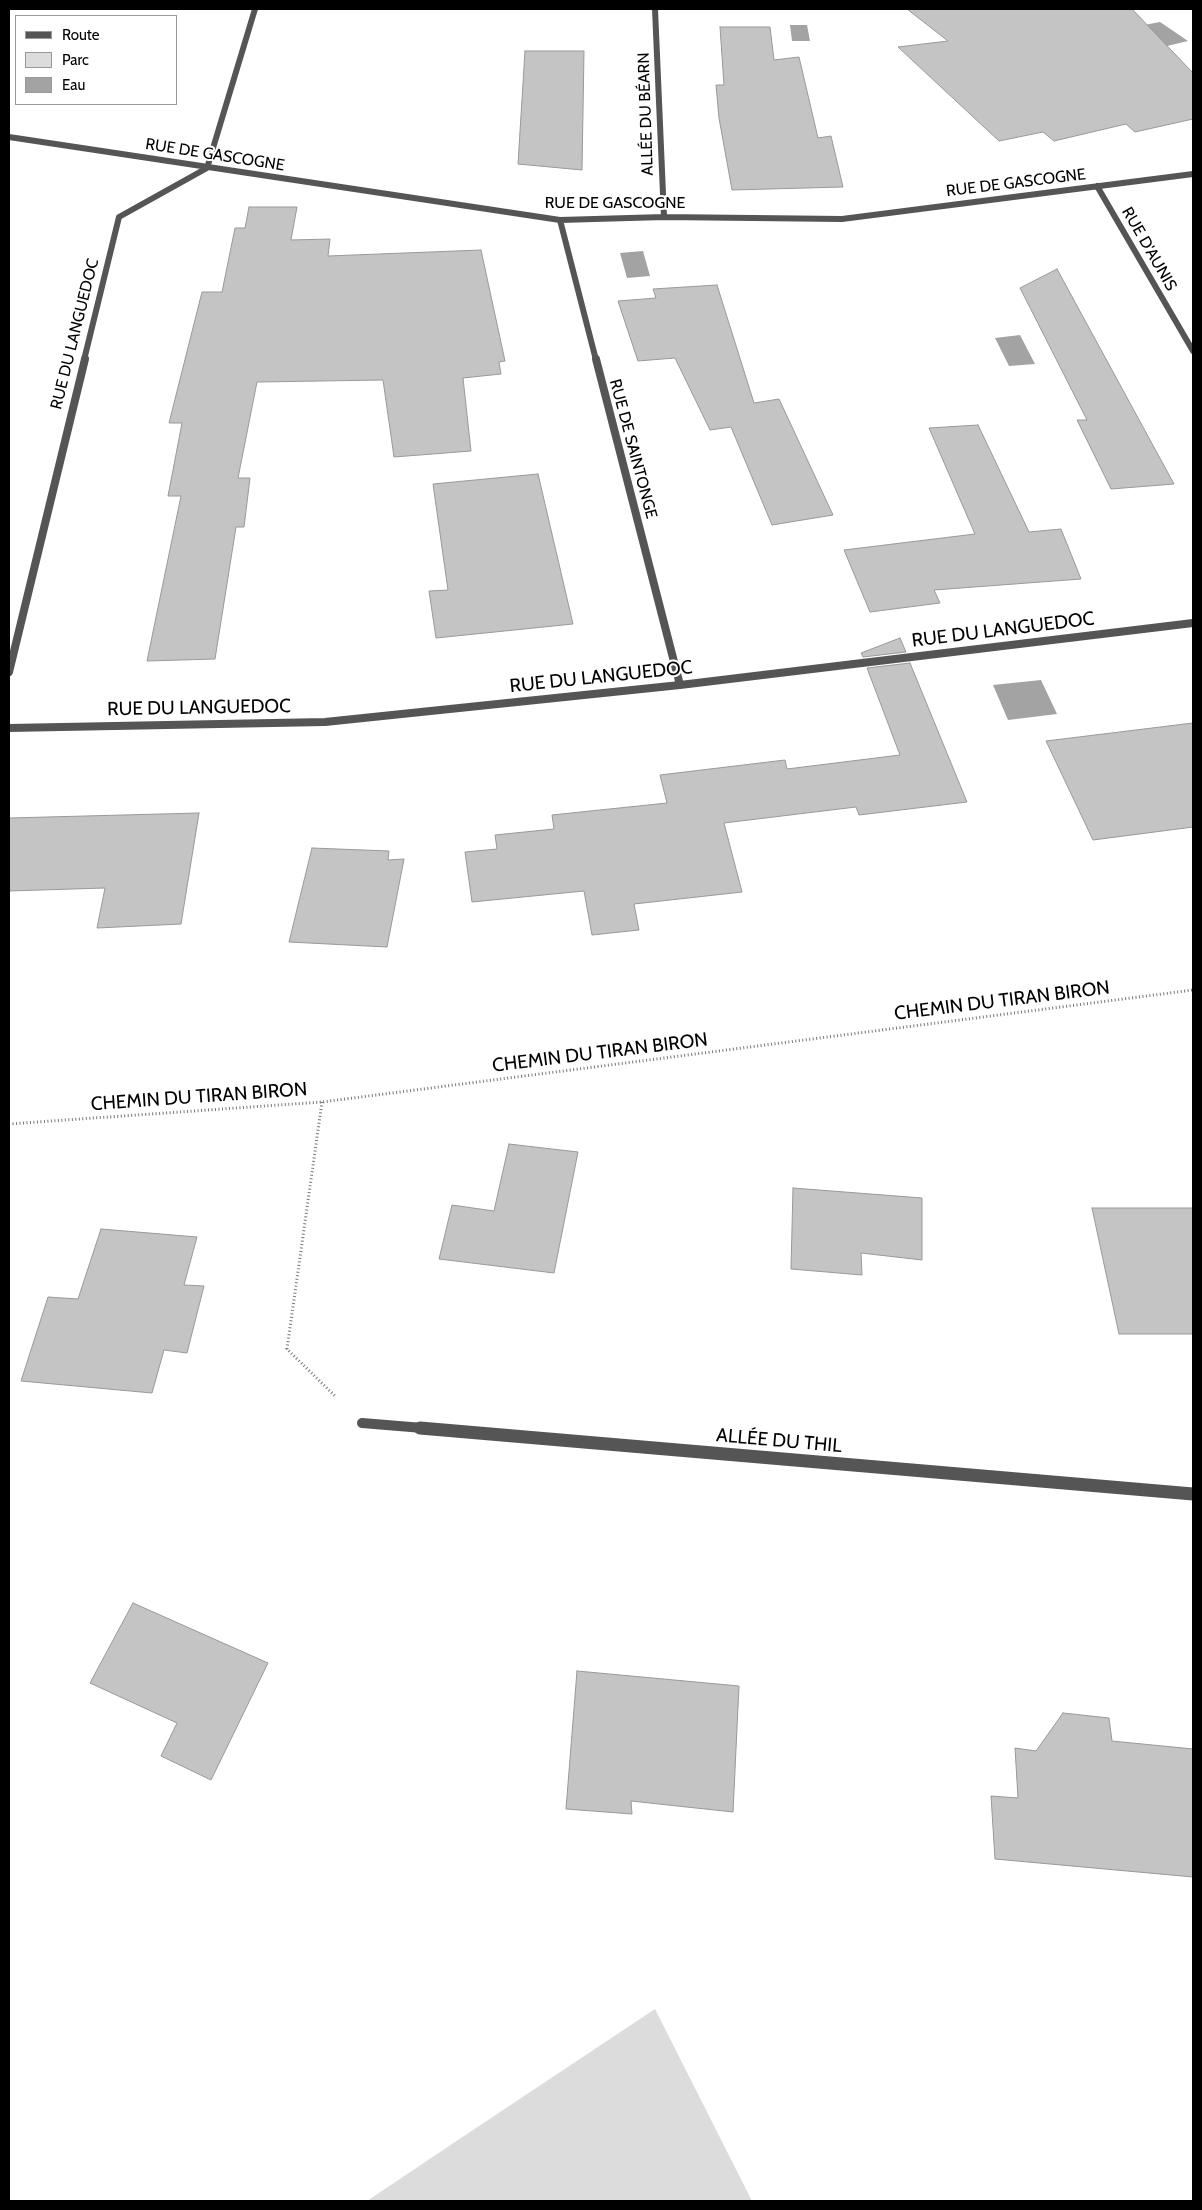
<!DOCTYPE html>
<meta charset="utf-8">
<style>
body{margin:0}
#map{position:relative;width:1202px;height:2210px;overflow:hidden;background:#fff;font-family:Cabin,sans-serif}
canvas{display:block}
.frame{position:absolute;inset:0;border:10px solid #000;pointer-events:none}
.legend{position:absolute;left:15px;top:15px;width:162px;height:90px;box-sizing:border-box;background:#fff;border:1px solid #999;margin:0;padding:6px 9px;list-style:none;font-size:15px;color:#000}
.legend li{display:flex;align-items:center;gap:10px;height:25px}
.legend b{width:25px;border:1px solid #999}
</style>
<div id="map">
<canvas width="1202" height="2210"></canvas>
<div class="frame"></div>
<ul class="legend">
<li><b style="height:6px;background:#555"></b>Route</li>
<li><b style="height:14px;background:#dcdcdc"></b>Parc</li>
<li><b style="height:14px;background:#a3a3a3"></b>Eau</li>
</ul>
</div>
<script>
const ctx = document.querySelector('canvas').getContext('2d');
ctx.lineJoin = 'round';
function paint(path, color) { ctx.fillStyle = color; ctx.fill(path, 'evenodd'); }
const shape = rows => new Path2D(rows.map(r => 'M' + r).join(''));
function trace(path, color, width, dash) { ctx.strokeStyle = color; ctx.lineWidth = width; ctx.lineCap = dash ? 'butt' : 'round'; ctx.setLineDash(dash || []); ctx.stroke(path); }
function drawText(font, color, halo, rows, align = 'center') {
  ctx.font = font + ' Cabin,sans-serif'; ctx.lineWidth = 4; ctx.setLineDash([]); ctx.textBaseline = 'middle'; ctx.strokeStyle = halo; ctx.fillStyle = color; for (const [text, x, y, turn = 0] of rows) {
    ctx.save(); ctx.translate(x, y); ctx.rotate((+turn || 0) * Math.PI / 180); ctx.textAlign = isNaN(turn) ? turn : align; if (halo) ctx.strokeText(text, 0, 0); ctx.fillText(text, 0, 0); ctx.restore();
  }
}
const green = shape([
 [655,2009,752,2201,367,2201,458,2140]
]);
const water = shape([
 [1160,22,1188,41,1167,46,1139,26],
 [790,25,807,25,810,41,792,41],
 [643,251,650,276,627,278,620,253],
 [1020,335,1035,364,1009,366,995,338],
 [1041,680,1057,714,1008,720,993,685]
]);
const building = shape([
 [907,9,1132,9,1193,73,1193,119,1135,132,1126,124,1054,141,1043,132,999,141,898,47,948,41,907,9],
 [720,27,770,27,774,60,799,57,818,138,831,136,843,187,732,190,719,118,716,85,724,85,720,27],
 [525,51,584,51,582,170,518,164,525,51],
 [249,207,297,207,291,240,330,239,328,256,481,250,505,361,499,362,501,374,463,378,471,451,394,457,383,380,257,382,238,478,250,478,244,527,236,527,215,659,147,661,181,496,168,496,182,423,169,423,202,292,222,292,235,228,245,228,249,207],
 [1057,269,1174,484,1111,489,1077,420,1087,420,1020,288,1057,269],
 [717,285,754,403,779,399,833,515,772,525,731,427,710,430,675,358,638,361,618,301,656,298,653,289,717,285],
 [978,425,1029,532,1061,529,1081,579,934,590,940,603,870,612,844,550,975,534,929,428,978,425],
 [538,474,573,624,436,638,429,591,448,590,433,484,538,474],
 [900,638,906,652,863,657,861,653,900,638],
 [910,663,967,802,859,815,856,807,724,823,742,892,634,904,639,930,592,935,584,891,472,902,465,852,497,849,495,835,554,829,552,815,667,803,660,775,785,760,787,769,900,755,867,668,910,663],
 [1193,723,1193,827,1093,840,1046,741,1193,723],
 [199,813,181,924,97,928,105,888,9,891,9,818,199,813],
 [312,848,389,851,388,860,404,859,387,947,289,942,312,848],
 [509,1144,578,1152,554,1273,439,1259,452,1205,494,1211,509,1144],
 [793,1188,922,1198,922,1260,861,1253,862,1275,791,1269,793,1188],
 [1092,1208,1193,1208,1193,1334,1119,1334,1092,1208],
 [101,1229,197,1237,184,1285,204,1286,187,1353,164,1350,152,1393,21,1381,48,1297,78,1299,101,1229],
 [133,1603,268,1663,211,1780,161,1756,177,1723,90,1683,133,1603],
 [577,1671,739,1686,733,1812,631,1801,632,1814,566,1809,577,1671],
 [1063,1713,1109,1718,1112,1741,1193,1749,1193,1877,995,1859,991,1796,1018,1798,1015,1748,1036,1751,1063,1713]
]);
const path = shape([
 [322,1102,287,1349,335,1396],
 [9,1124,322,1102,1193,990]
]);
const streetFar3 = shape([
 [655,9,664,217],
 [9,137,560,220,664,217,842,219,1193,174],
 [1097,186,1193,351],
 [560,220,596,360],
 [84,360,119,217,207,168,255,9]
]);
const streetFar2 = shape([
 [596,359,680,685],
 [9,672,85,359],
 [9,728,325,722,680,685,1193,623]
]);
const streetFar1 = shape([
 [362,1423,435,1429]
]);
const street = shape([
 [420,1428,1193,1494]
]);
const farStreetnames = [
 ["ALLÉE DU BÉARN",646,114,-92],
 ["RUE DE GASCOGNE",215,155,9],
 ["RUE DE GASCOGNE",1016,183,-7],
 ["RUE DE GASCOGNE",615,203],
 ["RUE D'AUNIS",1149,249,60],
 ["RUE DU LANGUEDOC",75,334,-76],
 ["RUE DE SAINTONGE",633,449,75]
];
const streetNames = [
 ["RUE DU LANGUEDOC",1003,630,-7],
 ["RUE DU LANGUEDOC",601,677,-6],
 ["RUE DU LANGUEDOC",199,708,-1],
 ["CHEMIN DU TIRAN BIRON",1002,1001,-7],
 ["CHEMIN DU TIRAN BIRON",600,1053,-7],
 ["CHEMIN DU TIRAN BIRON",199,1097,-4],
 ["ALLÉE DU THIL",779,1441,5]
];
paint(green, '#dcdcdc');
paint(water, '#a3a3a3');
paint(building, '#c4c4c4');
trace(building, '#999', 1);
trace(path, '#777', 3, [1, 2.5]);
trace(streetFar3, '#555', 6);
trace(streetFar2, '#555', 8);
trace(streetFar1, '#555', 10);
trace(street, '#555', 13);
drawText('16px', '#000', '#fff', farStreetnames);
drawText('19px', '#000', '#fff', streetNames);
</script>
